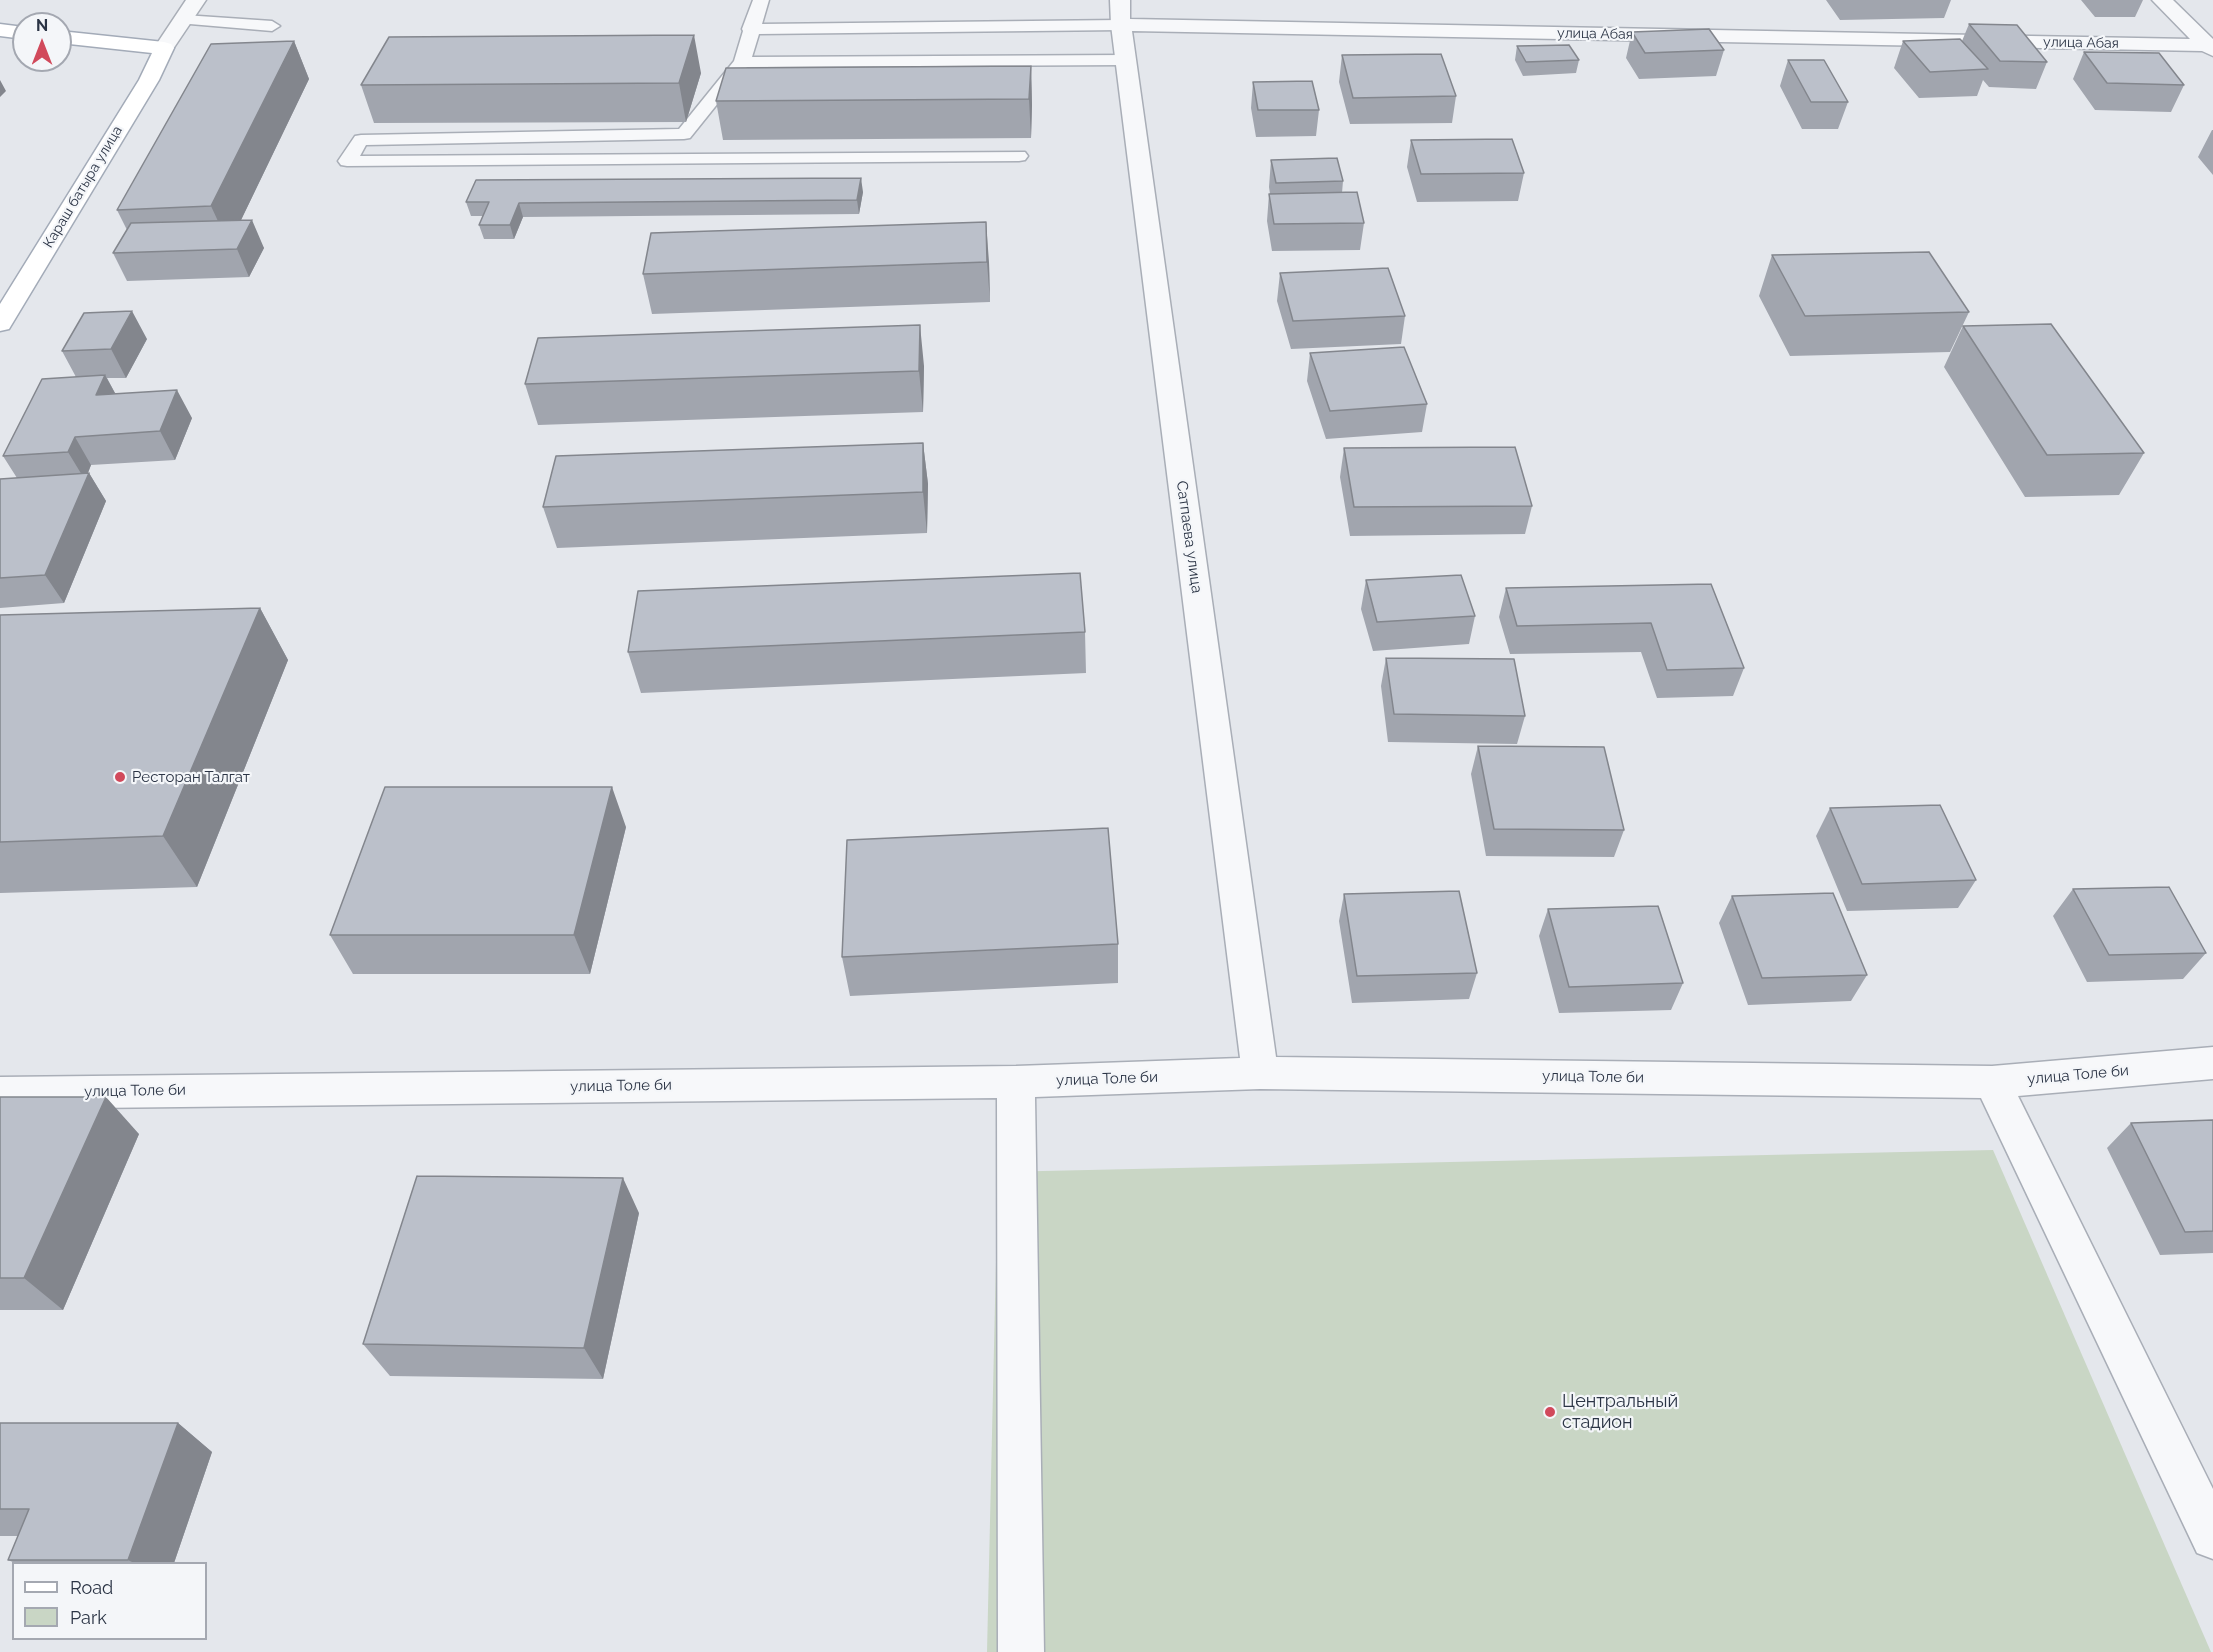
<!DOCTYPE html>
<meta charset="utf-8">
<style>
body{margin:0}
#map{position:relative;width:2213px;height:1652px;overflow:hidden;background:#e4e7ec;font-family:Raleway,sans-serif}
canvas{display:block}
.legend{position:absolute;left:12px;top:1562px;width:195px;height:78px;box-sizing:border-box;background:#f4f6f9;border:2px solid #a4a8b1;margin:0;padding:8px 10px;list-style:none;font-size:18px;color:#2b3445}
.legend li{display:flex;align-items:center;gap:12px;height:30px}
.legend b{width:30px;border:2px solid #a4a8b1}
.north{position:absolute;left:12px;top:12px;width:60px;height:60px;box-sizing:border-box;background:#f4f6f9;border:2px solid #a4a8b1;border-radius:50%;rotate:0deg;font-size:16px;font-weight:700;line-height:24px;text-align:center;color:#2b3445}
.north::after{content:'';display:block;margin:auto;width:21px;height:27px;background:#d1495b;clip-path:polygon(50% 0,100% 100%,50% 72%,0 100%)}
</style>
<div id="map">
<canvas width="2213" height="1652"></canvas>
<ul class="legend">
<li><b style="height:8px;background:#fff"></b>Road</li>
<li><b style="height:16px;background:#c9d6c5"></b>Park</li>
</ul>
<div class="north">N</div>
</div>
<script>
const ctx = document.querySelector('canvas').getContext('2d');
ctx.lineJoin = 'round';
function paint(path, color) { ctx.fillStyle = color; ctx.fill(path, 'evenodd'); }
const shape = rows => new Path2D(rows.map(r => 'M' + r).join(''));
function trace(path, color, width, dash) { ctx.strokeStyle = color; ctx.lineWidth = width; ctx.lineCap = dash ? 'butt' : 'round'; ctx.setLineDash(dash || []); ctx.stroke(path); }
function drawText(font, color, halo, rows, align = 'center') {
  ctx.font = font + ' Raleway,sans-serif'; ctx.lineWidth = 4.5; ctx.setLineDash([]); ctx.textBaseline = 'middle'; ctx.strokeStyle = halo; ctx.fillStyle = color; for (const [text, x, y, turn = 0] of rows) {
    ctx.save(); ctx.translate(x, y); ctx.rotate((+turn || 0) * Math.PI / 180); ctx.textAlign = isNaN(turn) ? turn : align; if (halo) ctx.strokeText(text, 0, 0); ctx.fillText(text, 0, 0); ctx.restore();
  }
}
const green = shape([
 [1993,1150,2211,1652,987,1652,998,1172]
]);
const service = shape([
 [753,0,769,0,762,24,1121,20,1129,25,1121,30,759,34,752,57,1125,55,1133,60,1125,65,747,67,690,138,684,139,366,145,360,156,1025,152,1028,156,1025,160,1019,161,347,166,341,165,338,161,355,136,361,135,679,129,734,61,743,31,742,29,753,0],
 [184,15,272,21,280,26,272,31,178,23,176,20,178,17,184,15]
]);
const minor = shape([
 [186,0,206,0,171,52,157,52,154,48,186,0],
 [1110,0,1130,0,1130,19,2190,39,2152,0,2173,0,2213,39,2213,56,2202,51,1132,31,1276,1057,1992,1066,2213,1047,2213,1079,2018,1096,2213,1489,2213,1559,2197,1553,1981,1098,1260,1089,1035,1097,1044,1652,998,1652,997,1098,0,1109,0,1077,1016,1066,1240,1058,1111,25,1110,0]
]);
const primary = shape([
 [0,24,24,27,24,39,0,36,0,24],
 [60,31,164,42,171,44,174,48,159,80,12,324,9,329,0,331,0,304,139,80,152,53,60,43,60,31]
]);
const wall = shape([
 [1826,0,1951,0,1944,18,1840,20],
 [2081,0,2143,0,2135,17,2095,17],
 [1969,24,2047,62,2036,89,1989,87,1983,80,1977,96,1919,98,1894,68,1903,41,1962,41],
 [1632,32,1724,50,1716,76,1639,79,1626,58],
 [294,41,309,79,241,220,264,248,249,277,127,281,113,253,127,230,117,210],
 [1517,46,1579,60,1576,73,1523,76,1515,60],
 [2084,52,2184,85,2171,112,2095,110,2073,79],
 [1342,55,1456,96,1452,123,1350,124,1339,82],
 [1788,60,1848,102,1838,129,1802,129,1780,86],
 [1031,66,1032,105,1031,138,723,140,716,101],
 [701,73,686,122,374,123,361,85],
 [1253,82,1319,110,1316,136,1256,137,1251,108],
 [2212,130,2213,130,2213,175,2198,157],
 [1411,140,1524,173,1518,201,1417,202,1407,167],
 [1271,160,1343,181,1342,193,1364,223,1360,250,1272,251,1267,221,1269,194,1270,194,1269,187],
 [863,192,859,214,523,217,514,239,484,239,479,225,483,216,471,216,466,202],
 [1772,255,1969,312,1950,352,1790,356,1759,296],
 [989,262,990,302,652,314,643,274],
 [1280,273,1405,316,1401,344,1291,349,1277,301],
 [1963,326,2144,453,2119,495,2025,497,1944,367],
 [147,339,126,378,107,378,115,393,192,418,175,460,91,465,88,473,89,473,106,501,64,603,0,608,0,479,17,478,3,456,76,377,62,351],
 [1310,353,1427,404,1422,432,1326,439,1307,381],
 [924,366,923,412,538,425,525,384],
 [923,443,928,484,927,533,557,548,543,507],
 [1344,448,1532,506,1525,534,1350,536,1340,477],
 [1366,580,1475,616,1469,644,1373,651,1361,609],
 [1711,584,1744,668,1733,696,1657,698,1641,652,1510,654,1499,617,1506,588],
 [260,608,288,660,197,887,0,893,0,615],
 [1085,632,1086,673,641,693,628,652],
 [1386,658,1525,716,1517,744,1388,742,1381,686],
 [1478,746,1624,830,1614,857,1486,856,1471,774],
 [1830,808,1976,880,1958,908,1847,911,1816,836],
 [626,827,590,974,353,974,330,935],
 [2073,889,2206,953,2183,979,2087,982,2053,916],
 [1344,894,1477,973,1469,999,1352,1003,1339,921],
 [1732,896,1867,975,1851,1001,1748,1005,1719,923],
 [1548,909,1683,983,1671,1010,1559,1013,1539,936],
 [1118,944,1118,983,850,996,842,957],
 [0,1097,139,1134,63,1310,0,1310],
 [2213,1120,2213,1253,2160,1255,2107,1148,2131,1123],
 [639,1213,603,1379,390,1376,363,1344],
 [0,1423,178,1423,212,1452,174,1563,15,1563,8,1560,18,1536,0,1536]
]);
const shadedWall = shape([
 [694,35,701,73,686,122,679,83],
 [294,41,309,79,229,245,211,206],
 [1031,66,1032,105,1031,138,1029,99],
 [0,80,6,91,0,97],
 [861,178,863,192,859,214,857,200],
 [519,203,523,217,514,239,510,225],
 [252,220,264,248,249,277,237,249],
 [986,222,989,262,990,302,987,262],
 [132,311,147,339,126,378,111,349],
 [920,325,924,366,923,412,919,371],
 [105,375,121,404,96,395],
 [177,390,192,418,175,460,160,431],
 [75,437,91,465,85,480,68,452],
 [923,443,928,484,927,533,923,492],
 [89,473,106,501,64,603,45,575],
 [260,608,288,660,197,887,163,836],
 [612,787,626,827,590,974,574,935],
 [106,1097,139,1134,63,1310,24,1278],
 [623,1178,639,1213,603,1379,584,1348],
 [178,1423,212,1452,174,1563,134,1563,128,1560]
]);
const building = shape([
 [1969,24,2017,25,2047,62,2000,61,1969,24],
 [1709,29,1724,50,1645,53,1632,32,1709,29],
 [694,35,679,83,361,85,389,37,694,35],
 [1960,39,1988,69,1930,72,1903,41,1960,39],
 [294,41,211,206,117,210,211,44,294,41],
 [1569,45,1579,60,1526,62,1517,46,1569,45],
 [2084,52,2159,53,2184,85,2107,83,2084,52],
 [1441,54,1456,96,1353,98,1342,55,1441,54],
 [1788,60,1824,60,1848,102,1811,102,1788,60],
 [1031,66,1029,99,716,101,726,68,1031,66],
 [1312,81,1319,110,1258,110,1253,82,1312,81],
 [1512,139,1524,173,1421,174,1411,140,1512,139],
 [1337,158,1343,181,1276,183,1271,160,1337,158],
 [861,178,857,200,519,203,510,225,479,225,489,202,466,202,476,180,861,178],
 [1357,192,1364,223,1274,224,1269,194,1357,192],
 [252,220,237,249,113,253,131,223,252,220],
 [986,222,987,262,643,274,651,233,986,222],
 [1929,252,1969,312,1805,316,1772,255,1929,252],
 [1388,268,1405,316,1293,321,1280,273,1388,268],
 [132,311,111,349,62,351,84,313,132,311],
 [2051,324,2144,453,2047,455,1963,326,2051,324],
 [920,325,919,371,525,384,538,338,920,325],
 [1404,347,1427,404,1330,411,1310,353,1404,347],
 [105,375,96,395,177,390,160,431,75,437,68,452,3,456,42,379,105,375],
 [923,443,923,492,543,507,556,456,923,443],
 [1515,447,1532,506,1354,507,1344,448,1515,447],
 [89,473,45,575,0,578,0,479,89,473],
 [1080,573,1085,632,628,652,638,591,1080,573],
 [1461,575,1475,616,1377,622,1366,580,1461,575],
 [1711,584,1744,668,1667,670,1651,623,1517,626,1506,588,1711,584],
 [260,608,163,836,0,842,0,615,260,608],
 [1386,658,1514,659,1525,716,1394,714,1386,658],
 [1478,746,1604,747,1624,830,1494,829,1478,746],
 [385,787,612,787,574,935,330,935,385,787],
 [1940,805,1976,880,1862,884,1830,808,1940,805],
 [1108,828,1118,944,842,957,847,840,1108,828],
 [2169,887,2206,953,2109,955,2073,889,2169,887],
 [1459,891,1477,973,1357,976,1344,894,1459,891],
 [1833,893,1867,975,1762,978,1732,896,1833,893],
 [1658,906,1683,983,1569,987,1548,909,1658,906],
 [0,1097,106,1097,24,1278,0,1278,0,1097],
 [2213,1120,2213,1231,2185,1232,2131,1123,2213,1120],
 [417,1176,623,1178,584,1348,363,1344,417,1176],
 [0,1423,178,1423,128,1560,8,1560,29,1509,0,1509,0,1423]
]);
const markers = [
 [120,777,6,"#d1495b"],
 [1550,1412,6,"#d1495b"]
];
const farStreetnames = [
 ["улица Абая",1595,34,1],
 ["улица Абая",2081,43,1],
 ["Караш батыра улица",83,187,-59]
];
const streetNames = [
 ["Сатпаева улица",1189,537,82],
 ["улица Толе би",2078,1075,-5],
 ["улица Толе би",1593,1077,1],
 ["улица Толе би",1107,1079,-2],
 ["улица Толе би",621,1086,-1],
 ["улица Толе би",135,1091,-1]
];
const poiNames = [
 ["Ресторан Талгат",132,777]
];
const nearPoinames = [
 ["Центральный",1562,1402],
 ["стадион",1562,1423]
];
paint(green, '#c9d6c5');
trace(service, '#a9aeb7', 3);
trace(minor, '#a9aeb7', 3);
trace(primary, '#a3abb8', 3);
paint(service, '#f7f8fa');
paint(minor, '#f7f8fa');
paint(primary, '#fff');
paint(wall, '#a1a5ae');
paint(shadedWall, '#83868d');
paint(building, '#bbc0ca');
trace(building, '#83868d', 1.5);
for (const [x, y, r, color] of markers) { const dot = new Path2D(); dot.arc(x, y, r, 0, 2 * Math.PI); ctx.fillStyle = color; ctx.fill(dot); trace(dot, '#f4f6f9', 2); }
drawText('14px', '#2b3445', '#f4f6f9', farStreetnames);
drawText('15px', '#2b3445', '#f4f6f9', streetNames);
drawText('15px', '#2b3445', '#f4f6f9', poiNames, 'left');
drawText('18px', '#2b3445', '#f4f6f9', nearPoinames, 'left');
</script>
